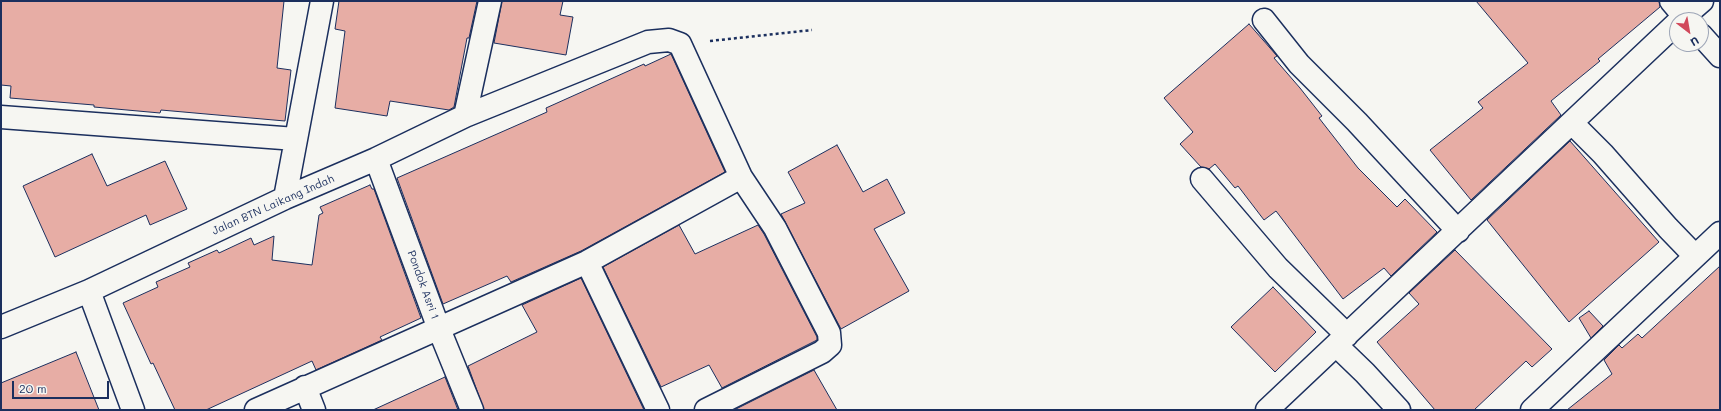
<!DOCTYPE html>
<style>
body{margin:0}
#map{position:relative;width:1721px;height:411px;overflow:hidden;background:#f6f6f2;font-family:Mali,sans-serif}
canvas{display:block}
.frame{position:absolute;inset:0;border:2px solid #1b2f5e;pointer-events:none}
.north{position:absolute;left:1669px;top:12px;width:40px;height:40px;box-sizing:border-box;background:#f6f6f2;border:1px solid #9ea6b7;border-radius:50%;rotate:149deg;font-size:11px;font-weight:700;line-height:16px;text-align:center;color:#1b2f5e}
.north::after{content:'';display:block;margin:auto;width:14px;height:18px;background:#d1495b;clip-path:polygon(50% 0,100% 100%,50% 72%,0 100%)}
.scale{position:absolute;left:12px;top:381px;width:97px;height:18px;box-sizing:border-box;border:2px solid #1b2f5e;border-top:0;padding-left:5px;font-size:12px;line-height:14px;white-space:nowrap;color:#1b2f5e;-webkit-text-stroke:3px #f6f6f2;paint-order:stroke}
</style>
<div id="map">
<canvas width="1721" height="411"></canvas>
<div class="frame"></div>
<div class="north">U</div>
<div class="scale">20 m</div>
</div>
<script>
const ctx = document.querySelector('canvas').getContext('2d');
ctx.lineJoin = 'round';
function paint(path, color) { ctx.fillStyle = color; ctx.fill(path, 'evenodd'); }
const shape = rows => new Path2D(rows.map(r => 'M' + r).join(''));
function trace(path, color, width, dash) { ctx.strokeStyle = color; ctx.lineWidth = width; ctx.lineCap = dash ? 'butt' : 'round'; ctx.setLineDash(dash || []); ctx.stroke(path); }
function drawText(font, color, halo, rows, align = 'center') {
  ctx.font = font + ' Mali,sans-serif'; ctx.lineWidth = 3.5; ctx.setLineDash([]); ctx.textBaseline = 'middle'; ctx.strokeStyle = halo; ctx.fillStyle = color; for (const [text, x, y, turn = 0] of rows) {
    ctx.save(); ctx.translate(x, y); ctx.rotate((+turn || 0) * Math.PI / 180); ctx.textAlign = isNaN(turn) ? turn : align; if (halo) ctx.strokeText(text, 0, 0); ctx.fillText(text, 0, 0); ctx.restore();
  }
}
const building = shape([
 [1,1,284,1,277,68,291,70,285,121,161,110,160,113,94,107,94,105,10,98,11,86,1,85,1,1],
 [339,1,477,1,469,38,467,38,454,107,449,110,390,101,387,116,335,108,345,31,335,29,339,1],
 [502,1,563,1,560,15,573,17,566,55,494,43,502,1],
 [1476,1,1659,1,1660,7,1598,59,1600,61,1551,101,1561,115,1471,200,1430,150,1483,108,1478,102,1528,63,1476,1],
 [1249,24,1277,56,1274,58,1300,88,1322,116,1319,118,1358,168,1397,207,1405,199,1437,232,1391,276,1384,268,1343,299,1276,211,1264,220,1238,186,1235,188,1215,164,1209,169,1201,167,1180,144,1193,132,1164,98,1249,24],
 [671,54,725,172,581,251,511,282,507,276,443,304,397,178,547,112,546,108,644,64,645,66,671,54],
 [1570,141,1659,242,1569,322,1487,220,1570,141],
 [837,145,863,192,887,179,905,213,874,229,909,291,841,329,781,214,805,203,788,172,837,145],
 [92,154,107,186,165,161,187,209,150,225,146,215,55,257,23,186,92,154],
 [370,185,372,189,374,189,421,318,380,337,382,340,316,370,312,361,206,410,175,410,153,363,151,364,123,303,158,287,156,282,190,267,188,263,217,250,219,253,251,238,254,245,274,236,272,260,312,265,319,215,323,213,320,207,370,185],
 [679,225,695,254,758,225,764,234,817,337,817,340,722,388,709,365,661,387,603,267,679,225],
 [1455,250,1552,349,1532,367,1526,361,1474,410,1435,410,1377,342,1419,304,1409,293,1455,250],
 [1720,266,1720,410,1567,410,1612,374,1604,360,1619,345,1622,348,1638,334,1642,338,1720,266],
 [581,278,644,410,484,410,468,366,537,332,522,305,581,278],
 [1273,287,1316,332,1275,372,1231,327,1273,287],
 [1589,311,1603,326,1591,338,1579,318,1589,311],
 [76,352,99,410,1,410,1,383,76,352],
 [814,370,837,410,734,410,814,370],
 [445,377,458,410,373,410,445,377]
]);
const path = shape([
 [710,41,812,30]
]);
const minor = shape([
 [1671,1,1687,20],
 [1264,20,1299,64,1357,122,1458,231],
 [1680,20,1702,1],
 [1701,35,1720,56],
 [465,116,648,42,669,40,680,44,741,177,775,228,829,333,830,345,822,352,706,410],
 [1,117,296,139],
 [1572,123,1603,154,1668,228,1695,256],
 [376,159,439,329,472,410],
 [1202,179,1278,268,1347,335],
 [285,198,322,1],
 [1,327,89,291],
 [1336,345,1365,373,1399,410],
 [305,387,314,410],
 [133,410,89,291,285,198,376,159,465,116,490,1],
 [256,410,587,262],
 [658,410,587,262,741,177],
 [1267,410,1677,23],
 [1532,410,1720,233]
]);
const streetNames = [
 ["Jalan BTN Laikang Indah",273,205,-24],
 ["Pondok Asri 1",423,285,70]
];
paint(building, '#e7ada5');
trace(building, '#1b2f5e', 1);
trace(minor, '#1b2f5e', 25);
trace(path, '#1b2f5e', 2.5, [3, 3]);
trace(minor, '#f6f6f2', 22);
drawText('11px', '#1b2f5e', '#f6f6f2', streetNames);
</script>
